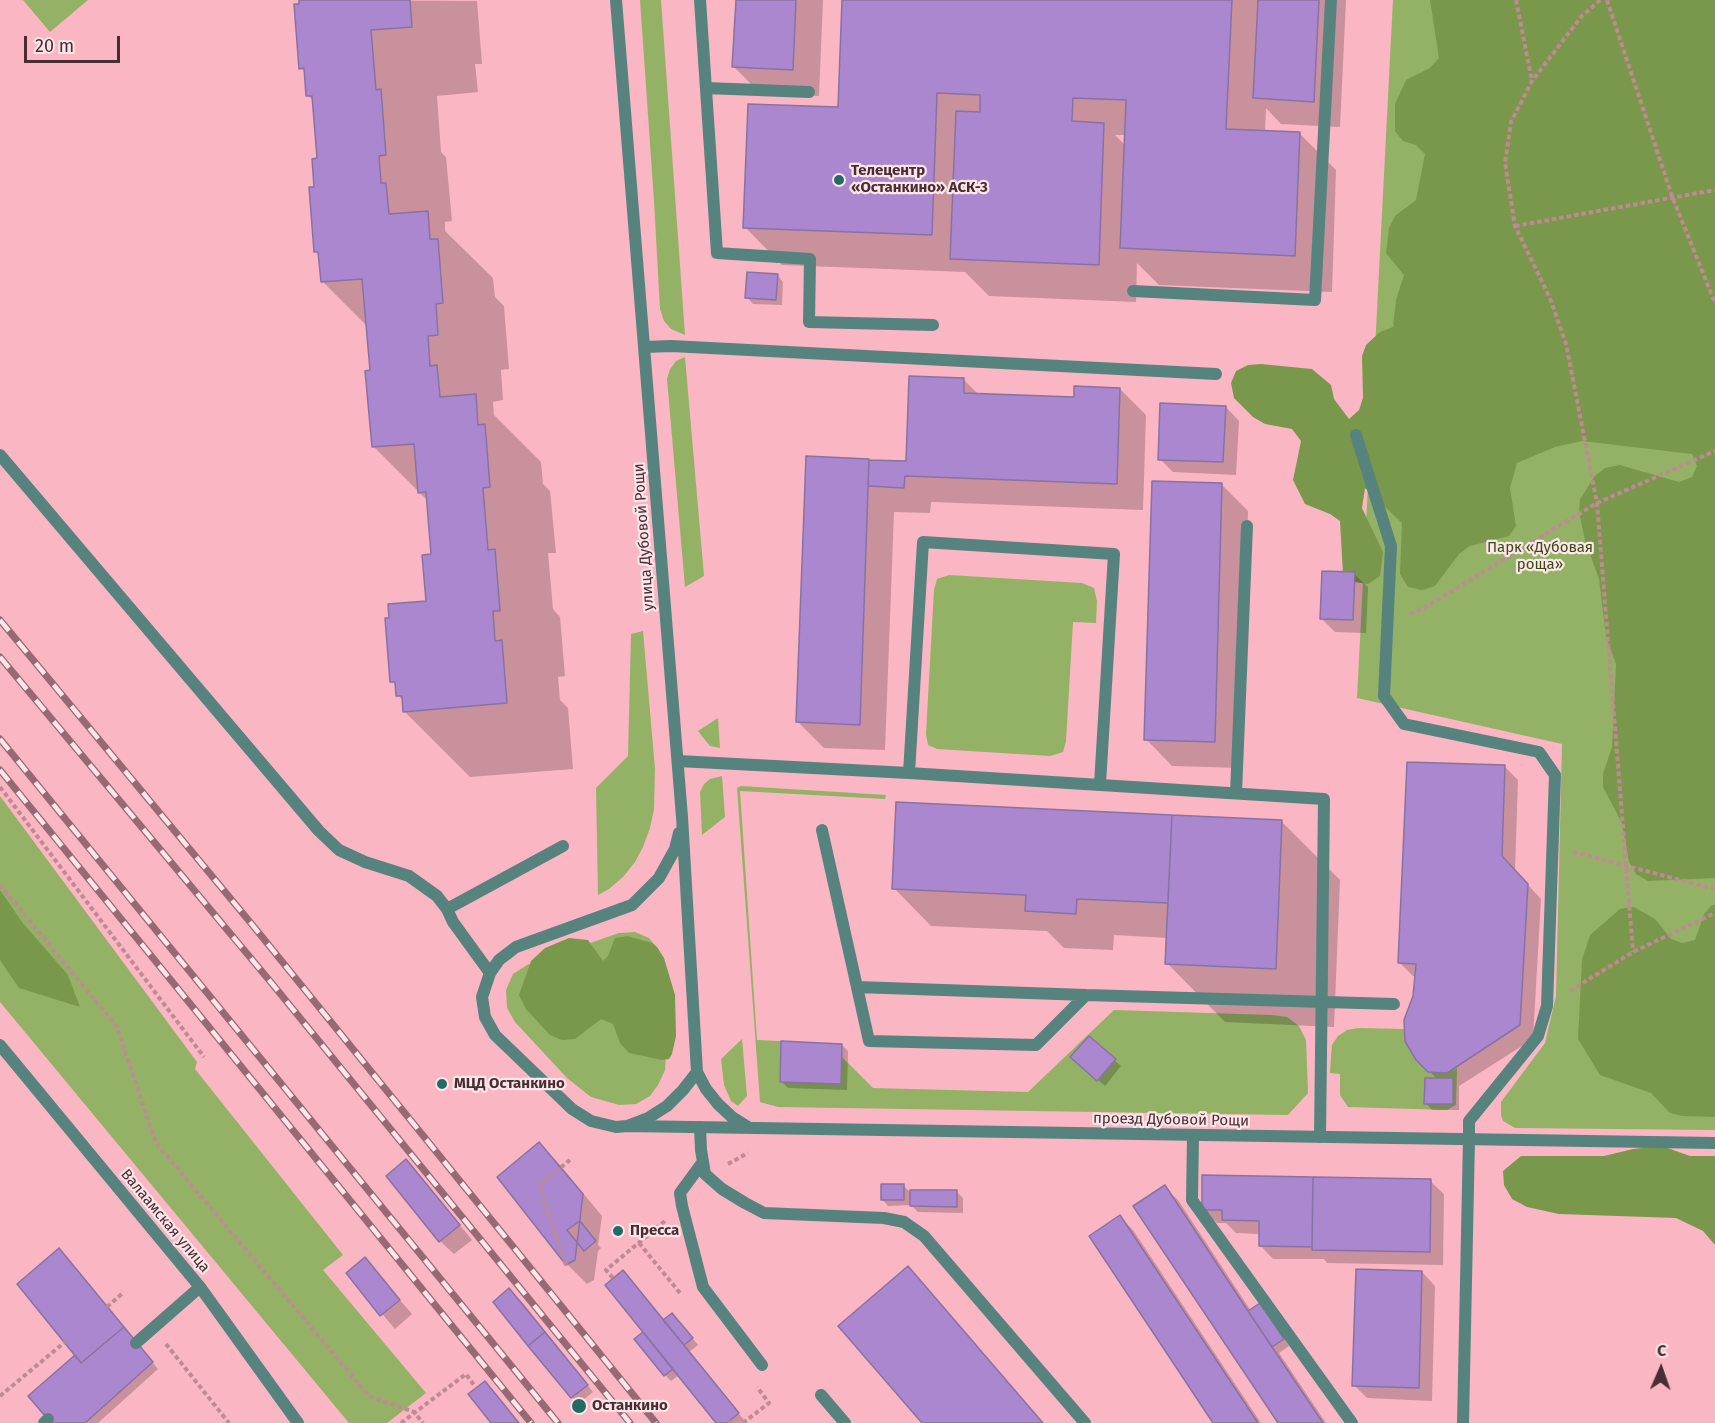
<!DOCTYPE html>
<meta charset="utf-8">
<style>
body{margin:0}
#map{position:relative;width:1715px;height:1423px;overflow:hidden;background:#fab6c3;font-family:"Fira Sans",sans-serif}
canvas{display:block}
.north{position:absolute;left:1631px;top:1339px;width:60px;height:60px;-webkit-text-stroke:4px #fce6e9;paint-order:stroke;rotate:2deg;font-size:16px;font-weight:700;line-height:24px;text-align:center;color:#482d33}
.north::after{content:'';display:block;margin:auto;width:21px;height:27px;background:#482d33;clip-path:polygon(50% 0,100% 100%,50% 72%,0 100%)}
.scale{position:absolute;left:24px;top:36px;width:96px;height:27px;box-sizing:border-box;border:3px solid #482d33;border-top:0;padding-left:8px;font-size:18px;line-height:21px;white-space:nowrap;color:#482d33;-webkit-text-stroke:4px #fce6e9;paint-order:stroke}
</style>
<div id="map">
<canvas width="1715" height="1423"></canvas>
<div class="north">С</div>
<div class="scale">20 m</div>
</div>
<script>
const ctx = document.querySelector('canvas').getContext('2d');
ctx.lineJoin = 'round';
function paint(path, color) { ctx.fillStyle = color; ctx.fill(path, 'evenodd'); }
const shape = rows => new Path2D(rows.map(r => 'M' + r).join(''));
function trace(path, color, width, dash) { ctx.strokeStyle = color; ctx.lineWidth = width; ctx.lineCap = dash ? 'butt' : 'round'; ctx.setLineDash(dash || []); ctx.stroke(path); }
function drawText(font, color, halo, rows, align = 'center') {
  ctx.font = font + ' "Fira Sans",sans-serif'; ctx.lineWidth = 4.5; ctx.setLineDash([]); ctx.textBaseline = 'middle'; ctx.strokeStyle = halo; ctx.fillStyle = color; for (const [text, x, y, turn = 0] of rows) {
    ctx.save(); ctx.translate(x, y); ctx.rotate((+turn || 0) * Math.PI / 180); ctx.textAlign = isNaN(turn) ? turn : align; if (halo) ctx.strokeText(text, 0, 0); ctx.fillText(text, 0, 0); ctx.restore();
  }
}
const green = shape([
 [23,0,88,0,50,32],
 [640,0,661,0,685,335,671,329,664,321,660,309,654,201],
 [1393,0,1715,0,1715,1130,1515,1128,1503,1121,1501,1115,1501,1102,1545,1043,1556,996,1562,744,1357,698],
 [685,357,704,576,685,587,667,379,670,369,676,361],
 [949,575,1082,583,1094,588,1097,601,1096,623,1073,622,1066,741,1063,752,1050,756,937,749,928,745,926,734,934,590,937,579],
 [643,631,655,769,654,809,650,828,643,847,635,862,623,877,609,889,598,895,596,788,628,756,631,634],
 [718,718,720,748,710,746,698,731],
 [722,776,725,817,702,835,700,792,704,784,710,779],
 [741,786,886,795,885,799,740,791,757,1040,842,1044,842,1057,873,1088,1028,1092,1114,1010,1272,1015,1287,1017,1299,1026,1306,1040,1308,1093,1288,1115,778,1107,760,1102,737,788],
 [1089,1036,1116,1059,1097,1081,1071,1057],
 [0,796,197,1062,195,1069,343,1255,323,1270,426,1393,387,1423,349,1423,0,1002],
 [635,932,649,938,659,950,666,1054,665,1070,658,1085,650,1096,636,1104,619,1105,591,1097,567,1078,515,1022,507,1008,506,990,513,974,527,965,619,933],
 [1358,1028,1404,1029,1405,1041,1416,1060,1428,1072,1447,1073,1457,1068,1456,1105,1447,1110,1348,1107,1340,1095,1340,1074,1330,1073,1331,1056,1332,1045,1338,1036,1347,1030],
 [742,1039,747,1096,738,1106,731,1101,724,1085,721,1059]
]);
const forest = shape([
 [1430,0,1715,0,1715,878,1648,881,1636,874,1629,862,1622,823,1603,787,1603,774,1612,747,1616,664,1606,637,1599,579,1585,540,1579,512,1580,499,1595,476,1605,468,1620,465,1679,482,1692,477,1697,466,1692,454,1582,441,1555,447,1517,463,1510,488,1516,526,1509,536,1470,546,1459,554,1435,586,1422,590,1408,587,1400,574,1402,523,1365,488,1362,508,1383,552,1380,576,1368,584,1355,582,1343,574,1340,521,1330,514,1305,504,1293,480,1301,441,1292,429,1265,424,1253,417,1234,398,1231,383,1236,371,1248,365,1261,364,1312,369,1331,385,1334,399,1349,419,1359,410,1363,398,1362,356,1366,345,1380,332,1393,327,1396,300,1404,275,1386,253,1389,228,1395,216,1416,200,1425,154,1416,145,1403,141,1395,131,1395,104,1406,80,1430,68,1439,58],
 [0,890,22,922,68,975,80,1007,19,988,0,960],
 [1712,905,1715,905,1715,1117,1682,1116,1670,1113,1651,1093,1600,1075,1578,1039,1582,960,1590,935,1620,909,1634,907,1655,919,1671,939,1682,943,1695,940,1704,914],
 [627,936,652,943,657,947,664,958,675,995,676,1036,672,1054,669,1059,662,1060,629,1053,620,1043,613,1024,601,1019,575,1039,562,1040,550,1035,526,1009,519,995,531,961,545,948,569,938,588,940,603,961,608,956,615,938],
 [1662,1146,1690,1156,1715,1156,1715,1245,1703,1231,1676,1218,1559,1214,1527,1207,1512,1199,1504,1185,1503,1171,1521,1156,1604,1156,1633,1149]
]);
const shadow = shape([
 [300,0,477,1,482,64,475,64,478,92,437,96,441,152,446,157,452,221,445,222,445,231,493,278,495,297,504,306,509,369,501,370,503,400,493,402,494,415,541,462,543,484,550,491,556,553,548,553,553,609,560,617,565,676,558,677,560,700,568,708,573,769,470,777,404,711,404,701,398,696,397,687,392,681,428,602,433,555,429,502,373,446,372,372,368,327,322,281,320,256,316,252,316,188,318,160,313,101,308,95,306,74,301,68],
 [737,0,823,0,819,96,760,93,734,67],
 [844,0,1346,0,1340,127,1281,124,1266,108,1265,132,1299,133,1336,170,1332,292,1159,285,1137,263,1136,302,989,296,965,272,782,265,745,227,839,108],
 [1115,135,1126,135,1126,146],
 [777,275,783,282,782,305,753,304,747,297],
 [963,379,979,395,1075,398,1120,389,1146,415,1143,510,931,502,930,513,894,512,885,750,824,748,798,722,807,458,907,462],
 [1226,407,1239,421,1236,475,1173,472,1160,459],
 [1221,484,1248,511,1241,768,1172,766,1146,739],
 [1354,574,1368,587,1366,633,1335,632,1321,618],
 [1505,767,1518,780,1515,871,1541,899,1533,1039,1459,1086,1459,1110,1432,1110,1426,1103,1437,1079,1417,1059,1415,996,1416,976,1413,976,1400,963],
 [1282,822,1340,880,1334,1027,1225,1022,1167,963,1168,938,1114,935,1113,950,1064,948,1047,931,931,926,894,888],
 [1089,1038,1121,1066,1105,1086,1078,1063],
 [842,1045,848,1051,847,1090,788,1088,781,1081],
 [539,1144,559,1164,602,1216,598,1245,601,1248,598,1251,594,1280,587,1284,567,1264],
 [406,1161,419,1175,472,1240,454,1254,440,1241],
 [1204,1177,1430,1181,1444,1194,1443,1265,1327,1263,1324,1259,1273,1259,1260,1245,1260,1234,1236,1233,1226,1223,1217,1223,1203,1210],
 [903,1185,910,1192,957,1192,963,1198,963,1213,918,1212,911,1205,888,1206,882,1199],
 [1164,1187,1178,1200,1251,1311,1266,1311,1289,1346,1279,1353,1326,1423,1280,1423],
 [1120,1217,1133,1230,1261,1423,1215,1423],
 [65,1257,158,1369,98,1423,53,1423,77,1356],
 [365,1260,412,1314,395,1329,348,1274],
 [1422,1272,1435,1286,1432,1401,1367,1398,1354,1385],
 [509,1290,523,1303,593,1392,578,1404,495,1302],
 [678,1321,698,1345,689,1352,744,1420,741,1423,718,1423,679,1375,671,1381,665,1375,664,1322]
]);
const building = shape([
 [299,0,410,0,412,27,371,30,376,90,381,89,386,155,379,156,381,183,386,183,389,214,428,211,430,239,438,239,443,303,436,304,438,335,428,336,430,366,437,365,440,397,476,394,478,425,485,424,490,487,483,488,488,550,495,549,500,611,493,611,495,641,502,640,507,703,403,712,402,696,396,696,395,682,390,682,385,618,389,618,388,604,426,601,422,555,431,554,426,492,418,493,414,444,372,447,365,371,370,370,362,279,321,282,318,252,314,252,309,187,314,187,312,159,317,158,312,96,306,96,304,68,299,69,294,4,299,4,299,0],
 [736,0,796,0,793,70,732,67,736,0],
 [842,0,1232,0,1226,129,1300,132,1295,256,1120,248,1126,100,1073,98,1072,121,1104,123,1099,265,950,259,956,111,980,112,980,95,937,93,932,235,743,228,748,104,838,107,842,0],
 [1258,0,1319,0,1314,102,1253,98,1258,0],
 [747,272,778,274,776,300,745,298,747,272],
 [909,376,964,378,964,393,1074,397,1074,386,1120,388,1117,484,905,476,904,488,868,486,869,460,906,461,909,376],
 [1160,403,1226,406,1223,462,1158,460,1160,403],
 [806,456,869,459,860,725,796,722,806,456],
 [1152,481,1222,483,1215,742,1144,740,1152,481],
 [1322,571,1355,572,1353,620,1320,619,1322,571],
 [1407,762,1505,765,1502,856,1528,884,1520,1025,1447,1073,1428,1072,1416,1060,1405,1041,1404,1020,1413,996,1416,964,1398,963,1407,762],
 [896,802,1172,815,1168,903,1077,899,1076,914,1025,911,1026,895,892,889,896,802],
 [1172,815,1282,820,1276,969,1165,964,1172,815],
 [1089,1036,1116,1059,1097,1081,1070,1057,1089,1036],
 [781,1041,842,1044,841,1084,780,1082,781,1041],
 [1425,1078,1453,1078,1453,1104,1424,1104,1425,1078],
 [539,1142,583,1194,575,1260,566,1265,497,1177,539,1142],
 [406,1159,460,1225,439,1242,386,1176,406,1159],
 [1202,1175,1313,1177,1312,1247,1259,1246,1259,1221,1222,1220,1222,1210,1202,1210,1202,1175],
 [1313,1177,1431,1179,1430,1252,1312,1250,1313,1177],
 [881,1184,904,1184,904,1200,881,1200,881,1184],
 [1165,1185,1248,1311,1323,1423,1278,1423,1133,1206,1165,1185],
 [910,1190,957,1190,957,1207,910,1206,910,1190],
 [1120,1215,1258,1423,1213,1423,1089,1236,1120,1215],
 [580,1221,596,1241,584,1251,567,1230,580,1221],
 [59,1248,124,1327,81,1363,17,1284,59,1248],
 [365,1257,400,1300,380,1316,346,1273,365,1257],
 [908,1266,1043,1423,922,1423,838,1326,908,1266],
 [1356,1269,1422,1271,1419,1388,1352,1386,1356,1269],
 [623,1270,739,1413,727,1423,716,1423,605,1285,623,1270],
 [509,1288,545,1332,528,1346,493,1302,509,1288],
 [1260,1303,1284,1339,1272,1347,1248,1311,1260,1303],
 [672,1313,693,1338,684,1345,663,1320,672,1313],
 [124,1327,153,1362,85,1423,51,1423,28,1396,75,1355,81,1363,124,1327],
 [545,1332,588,1385,571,1398,528,1346,545,1332],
 [643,1332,673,1369,664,1376,634,1339,643,1332],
 [485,1381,519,1423,491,1423,468,1394,485,1381]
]);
const path = shape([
 [1516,0,1532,81],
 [1600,0,1581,17,1532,81,1511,122,1505,163,1515,226,1550,298,1566,344,1597,503,1633,952],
 [1607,0,1672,196,1715,303],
 [1515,226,1715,190],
 [1410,614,1427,606,1597,503,1715,451],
 [0,787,204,1057],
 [1573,852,1715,889],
 [0,885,117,1027,156,1143,369,1396,414,1412,423,1423],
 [1570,991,1633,952,1715,913],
 [728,1164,748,1153],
 [639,1243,680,1293],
 [566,1265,539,1185,570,1160],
 [613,1278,606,1270,665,1221],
 [107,1307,124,1292],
 [166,1344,229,1423],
 [0,1396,65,1342],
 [729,1421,731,1423],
 [401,1423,466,1374,476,1388],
 [743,1423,769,1403,757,1387]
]);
const service = shape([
 [700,0,717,253,810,259,809,322,933,325],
 [706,88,809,92],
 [1133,291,1315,300,1331,0],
 [645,347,671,346,1216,374],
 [1356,435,1391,546,1384,696,1404,724,1539,752,1555,775,1547,1006,1538,1036,1469,1121,1469,1139],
 [0,455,319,831,339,850,365,862,409,876,437,896,447,909,453,922,490,973],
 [678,761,909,773,1324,799,1320,1137],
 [909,773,923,542,1114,554,1100,784],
 [1236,793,1247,526],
 [822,830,869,1041,1036,1045,1086,995,1394,1004],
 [447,909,563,846],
 [857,987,1086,995],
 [700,1127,701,1150,705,1174,722,1189,745,1203,764,1213,884,1218,904,1222,924,1236,1085,1423],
 [1193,1135,1192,1200,1352,1423],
 [702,1163,680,1193,682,1206,703,1287,762,1365],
 [136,1343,200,1287],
 [821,1395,845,1423],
 [44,1423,48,1419]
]);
const minor = shape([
 [0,1045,200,1287,298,1423],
 [1463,1423,1469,1139]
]);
const tertiary = shape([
 [616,0,682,817,697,1072,706,1089,718,1104,732,1117,748,1127],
 [679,833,675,849,659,878,632,905,516,947,499,960,490,973,482,997,485,1017,495,1035,572,1109,591,1121,616,1127,627,1126,648,1118,667,1106,683,1090,697,1072],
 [627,1126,1715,1143]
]);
const rail = shape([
 [0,620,250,922,656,1423],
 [0,657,274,986,630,1423],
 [0,739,558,1423],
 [0,770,531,1423]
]);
const markers = [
 [839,180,6,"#236c66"],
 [442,1084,6,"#236c66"],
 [618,1231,6,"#236c66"],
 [579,1406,8,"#236c66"]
];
const poiNames = [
 ["Телецентр",851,171],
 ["«Останкино» АСК-3",851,188],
 ["МЦД Останкино",454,1084],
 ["Пресса",630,1231],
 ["Останкино",592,1406]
];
const streetNames = [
 ["улица Дубовой Рощи",644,537,-94],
 ["проезд Дубовой Рощи",1171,1120,1],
 ["Валаамская улица",165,1221,50]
];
const parkNames = [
 ["Парк «Дубовая",1540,548],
 ["роща»",1540,565]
];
paint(green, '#94b265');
paint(forest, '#7a984b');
paint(shadow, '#0003');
paint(building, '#aa87ce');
trace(building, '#8a71a3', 1.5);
trace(path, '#c08994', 4, [4.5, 3]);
trace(service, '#57837e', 12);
trace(minor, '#57837e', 12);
trace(tertiary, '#57837e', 12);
trace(rail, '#976a73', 7);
trace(rail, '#fce6e9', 4.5, [14]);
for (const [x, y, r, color] of markers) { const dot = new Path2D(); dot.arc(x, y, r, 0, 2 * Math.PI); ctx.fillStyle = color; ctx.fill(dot); trace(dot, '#fce6e9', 2); }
drawText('bold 15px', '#482d33', '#fce6e9', poiNames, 'left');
drawText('15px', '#482d33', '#fce6e9', streetNames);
drawText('15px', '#384b13', '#fce6e9', parkNames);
</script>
